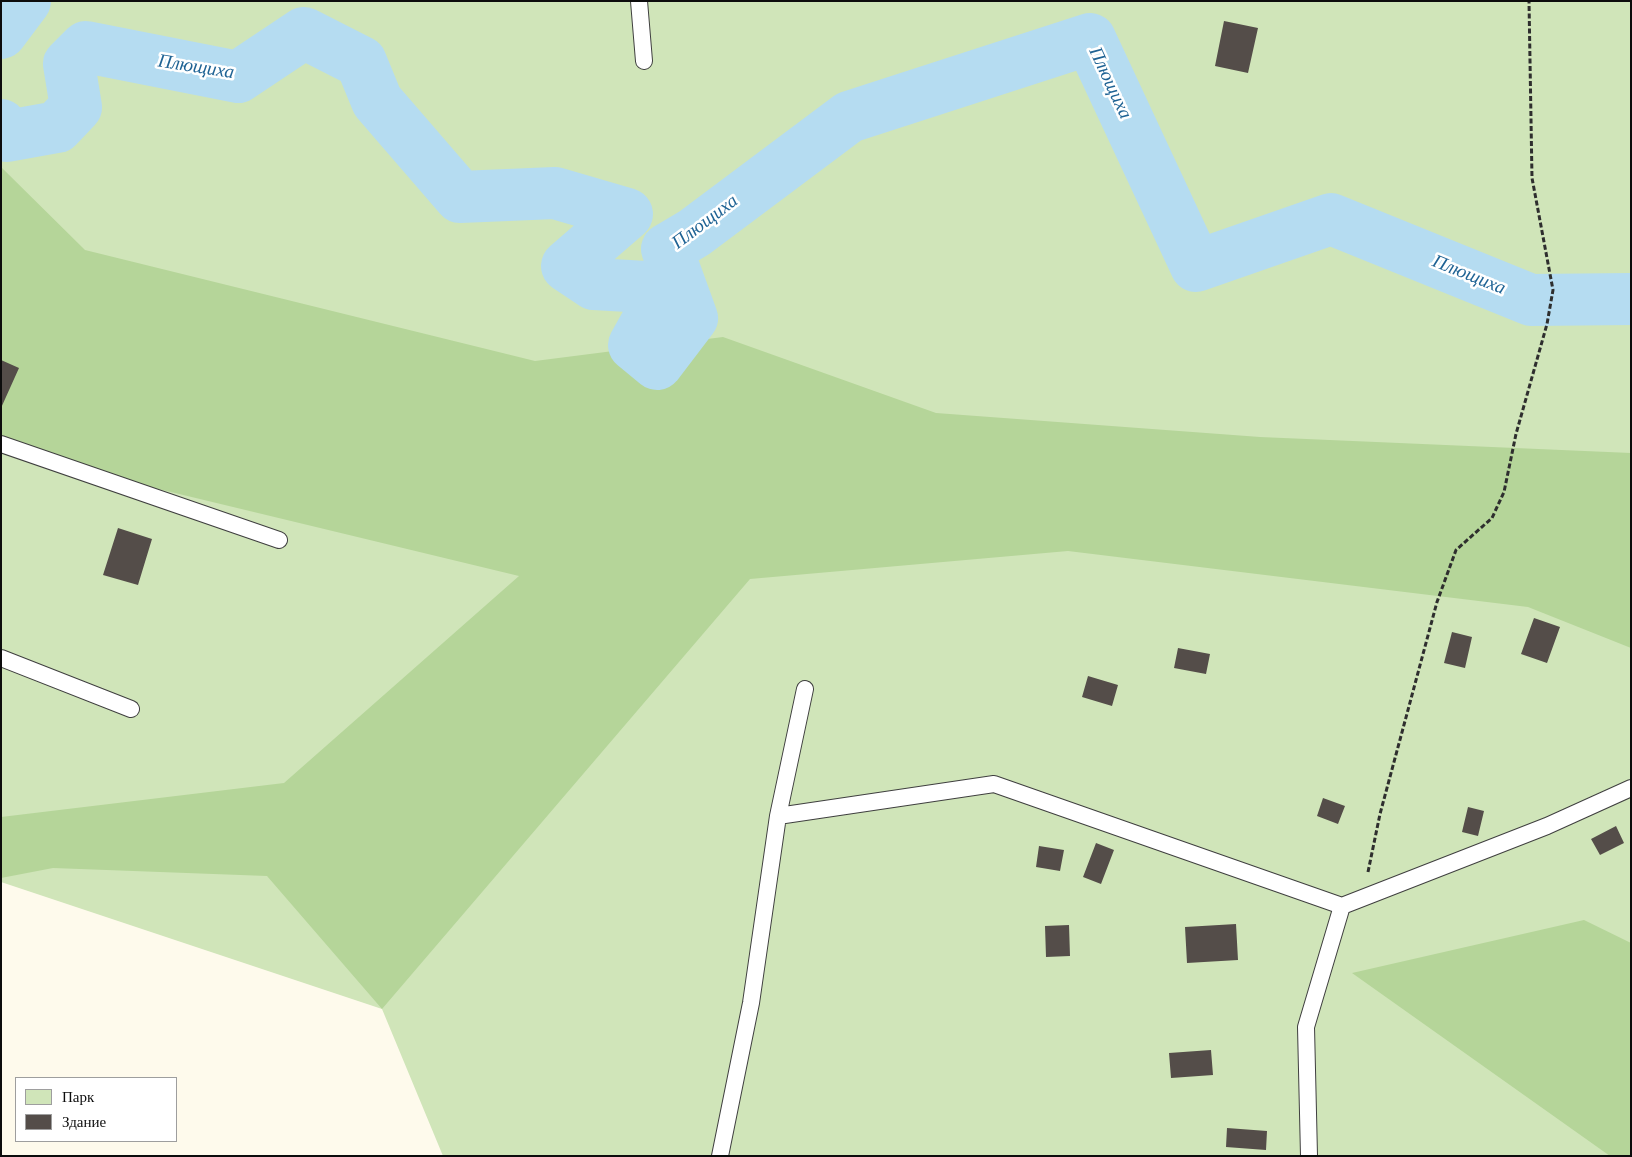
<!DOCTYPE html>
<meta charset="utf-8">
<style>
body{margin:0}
#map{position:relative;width:1632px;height:1157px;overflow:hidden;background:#fefaec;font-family:"Libre Baskerville",serif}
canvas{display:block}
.frame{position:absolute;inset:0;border:2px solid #0c0c0c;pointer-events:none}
.legend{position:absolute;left:15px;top:1077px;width:162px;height:65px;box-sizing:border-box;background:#fff;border:1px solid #9e9e9e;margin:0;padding:6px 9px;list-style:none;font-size:15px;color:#0c0c0c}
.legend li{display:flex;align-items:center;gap:10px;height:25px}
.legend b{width:25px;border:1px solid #9e9e9e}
</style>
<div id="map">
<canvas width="1632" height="1157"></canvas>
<div class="frame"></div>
<ul class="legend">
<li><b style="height:14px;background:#d0e5b9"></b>Парк</li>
<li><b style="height:14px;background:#544d49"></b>Здание</li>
</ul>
</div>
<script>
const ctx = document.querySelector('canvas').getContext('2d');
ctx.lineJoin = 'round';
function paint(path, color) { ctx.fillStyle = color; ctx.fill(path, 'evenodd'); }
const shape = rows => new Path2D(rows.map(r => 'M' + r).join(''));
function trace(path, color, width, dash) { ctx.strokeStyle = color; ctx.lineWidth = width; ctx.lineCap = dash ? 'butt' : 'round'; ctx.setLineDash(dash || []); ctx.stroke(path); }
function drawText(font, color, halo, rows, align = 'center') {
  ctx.font = font + ' "Libre Baskerville",serif'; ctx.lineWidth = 5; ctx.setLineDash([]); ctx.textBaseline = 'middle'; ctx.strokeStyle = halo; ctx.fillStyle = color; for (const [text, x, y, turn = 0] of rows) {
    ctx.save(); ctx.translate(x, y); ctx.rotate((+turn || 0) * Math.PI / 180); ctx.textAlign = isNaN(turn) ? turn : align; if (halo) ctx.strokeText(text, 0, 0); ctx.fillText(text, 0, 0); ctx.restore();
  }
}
const green = shape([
 [1,1,1631,1,1631,1156,443,1156,382,1009,1,882]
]);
const forest = shape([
 [1,167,85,250,535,361,723,337,936,413,1260,437,1631,453,1631,648,1528,607,1068,551,750,579,382,1009,267,876,53,868,1,878,1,817,284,783,519,576,1,451],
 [1584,920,1631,943,1631,1156,1610,1156,1352,973]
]);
const river = shape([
 [1,33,25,1],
 [1,125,7,136,57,127,76,107,69,64,86,47,238,77,304,33,361,62,377,101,460,197,555,193,627,214,567,266,594,284,646,287,653,311,634,345,657,364,692,318,667,249,694,233,849,117,1090,39,1196,266,1331,219,1531,300,1631,299]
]);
const building = shape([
 [1224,21,1258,28,1248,73,1215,66],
 [1,360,19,368,1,408],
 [118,528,152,539,138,585,103,575],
 [1534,618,1560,627,1547,663,1521,654],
 [1452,632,1472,637,1465,668,1444,663],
 [1178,648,1210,654,1206,674,1174,668],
 [1088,676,1118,685,1112,706,1082,697],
 [1323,798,1345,806,1338,824,1317,816],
 [1468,807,1484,811,1478,836,1462,832],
 [1616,826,1624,843,1600,855,1591,839],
 [1096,843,1114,850,1101,884,1083,877],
 [1039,846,1064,850,1060,871,1036,867],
 [1236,924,1238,960,1187,963,1185,927],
 [1069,925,1070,956,1046,957,1045,926],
 [1211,1050,1213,1075,1171,1078,1169,1053],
 [1227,1128,1267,1131,1266,1150,1226,1147]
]);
const path = shape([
 [1368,872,1380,814,1437,602,1456,550,1492,518,1504,492,1516,434,1547,324,1553,290,1532,178,1529,1]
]);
const service = shape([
 [639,1,644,61],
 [1,444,279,540],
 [1,658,131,709],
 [778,816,994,784,1342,906,1547,826,1631,788],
 [720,1156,751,1003,778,816,805,689],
 [1309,1156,1306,1027,1342,906]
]);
const waterNames = [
 ["Плющиха",196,67,9],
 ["Плющиха",1110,83,65],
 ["Плющиха",705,222,-37],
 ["Плющиха",1469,275,22]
];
paint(green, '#d0e5b9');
paint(forest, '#b5d599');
trace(river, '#b5dcf1', 52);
paint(building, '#544d49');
trace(service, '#3f3f3f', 18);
trace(path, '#2e2e2e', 3, [5, 2.5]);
trace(service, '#fff', 16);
drawText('italic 19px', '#1f6394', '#fff', waterNames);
</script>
